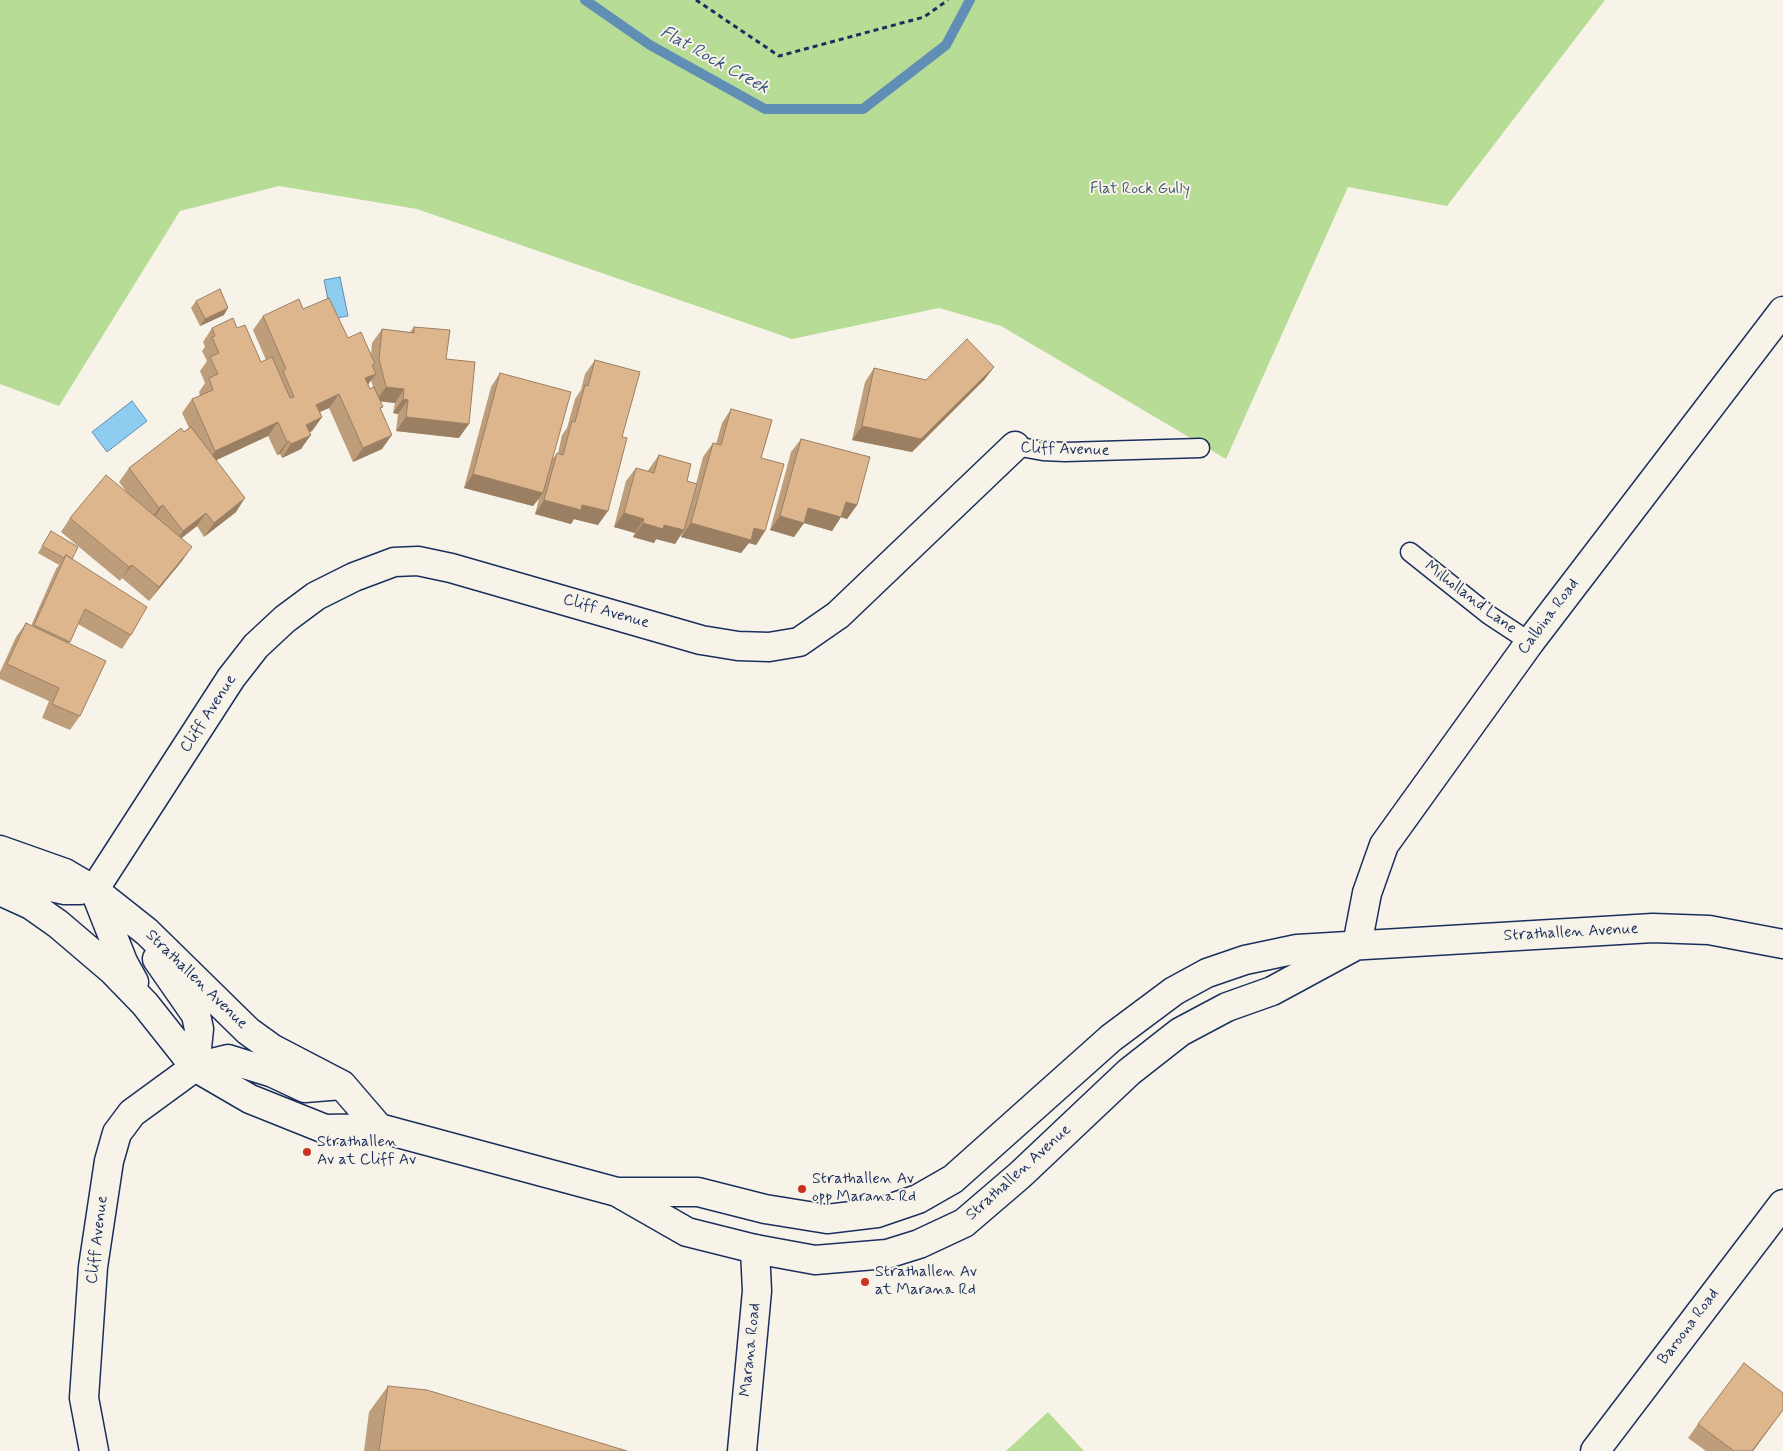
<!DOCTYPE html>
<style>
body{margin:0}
canvas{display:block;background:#f7f3e8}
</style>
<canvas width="1783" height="1451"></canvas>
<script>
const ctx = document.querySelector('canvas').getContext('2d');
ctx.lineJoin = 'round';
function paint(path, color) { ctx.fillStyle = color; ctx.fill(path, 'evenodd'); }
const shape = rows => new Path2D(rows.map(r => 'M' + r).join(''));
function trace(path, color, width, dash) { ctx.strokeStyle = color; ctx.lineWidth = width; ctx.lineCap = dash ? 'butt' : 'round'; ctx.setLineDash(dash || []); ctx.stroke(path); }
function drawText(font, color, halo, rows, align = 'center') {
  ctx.font = font + ' Mynerve,sans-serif'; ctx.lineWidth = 4; ctx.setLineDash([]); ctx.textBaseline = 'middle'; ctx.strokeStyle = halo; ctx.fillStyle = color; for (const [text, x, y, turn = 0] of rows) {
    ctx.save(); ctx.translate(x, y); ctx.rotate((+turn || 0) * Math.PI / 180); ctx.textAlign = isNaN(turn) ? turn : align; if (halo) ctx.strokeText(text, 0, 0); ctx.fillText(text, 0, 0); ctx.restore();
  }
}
const green = shape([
 [0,0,1605,0,1447,206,1348,187,1226,459,1001,326,939,308,792,339,417,209,279,186,180,211,59,406,0,384],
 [1048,1412,1084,1451,1006,1451]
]);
const water = shape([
 [340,277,348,316,332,319,324,280,340,277],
 [132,401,147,421,107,452,92,432,132,401]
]);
const stream = shape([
 [585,0,650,45,765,109,863,109,946,45,970,0]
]);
const path = shape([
 [696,0,779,56,924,17,948,0]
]);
const service = shape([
 [1015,446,1043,451,1065,452,1200,448],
 [1410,552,1489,615,1530,642]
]);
const minor = shape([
 [94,890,231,678,256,646,285,619,316,596,354,577,394,562,418,561,451,568,701,640,738,646,769,647,799,642,838,615,1015,446],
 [1357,945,1367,893,1384,845,1530,642,1783,311],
 [94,1451,84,1398,93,1267,109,1161,117,1133,132,1113,195,1067],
 [742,1451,757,1291,755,1249],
 [1595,1451,1783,1204]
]);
const primary = shape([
 [0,850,65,873,94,890,147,932,248,1031,273,1049,342,1085,379,1128],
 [0,876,65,890,80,890],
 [0,891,31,905,58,924,112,970,145,1004,195,1067,250,1099,325,1129,379,1128,617,1192,687,1232,755,1249,815,1260,887,1254,919,1244,964,1223,1020,1175,1129,1072,1180,1032,1227,1007,1272,991,1357,945],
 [95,891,123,962,134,982],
 [157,959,196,1015,199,1029,195,1067],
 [195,1067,228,1059,273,1073,305,1088,342,1085],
 [618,1192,698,1192,765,1209,827,1219,877,1213,918,1199,953,1179,1111,1038,1174,991,1207,973,1245,960,1297,949,1653,928,1709,930,1783,944]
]);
const wall = shape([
 [196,301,224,315,200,326,191,308],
 [303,309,348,338,371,355,372,343,382,329,410,332,414,327,446,359,459,438,396,431,398,414,393,413,395,403,381,401,382,449,353,462,329,408,320,412,322,417,312,431,310,432,301,449,282,458,280,454,277,455,268,436,216,460,236,512,204,537,197,526,182,538,182,561,149,601,122,578,120,581,61,532,70,518,128,494,119,482,129,468,189,428,182,413,192,399,200,396,199,392,205,383,200,371,207,361,202,351,205,347,203,342,212,328,237,328,261,362,266,360,253,330,263,316],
 [371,380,373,387,370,389,368,385],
 [595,360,598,525,574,519,571,524,535,514,539,499,533,506,464,488,491,387,500,373,552,460,557,453,558,453,562,435,567,428,575,399,581,390,585,374],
 [994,367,984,380,912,452,852,440,865,382,874,368,926,380],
 [731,409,761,458,765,531,756,545,749,543,741,553,681,537,682,533,675,544,656,539,654,543,633,537,635,533,614,527,626,481,636,468,648,471,649,469,659,455,687,481,696,484,703,457,713,443,716,444,722,423],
 [801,439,857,505,847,519,841,517,832,531,804,523,794,537,770,530,791,452],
 [51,531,72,559,131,635,122,649,78,624,69,643,80,716,70,730,42,718,49,701,0,679,0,672,16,637,26,623,31,626,56,569,59,565,38,553],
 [388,1386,627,1451,364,1451,369,1412],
 [1783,1393,1783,1410,1753,1451,1706,1451,1688,1438,1698,1424]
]);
const shadedWall = shape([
 [228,308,224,315,200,326,205,319],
 [994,367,984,380,912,452,852,440,862,426],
 [376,374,366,387,365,378],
 [386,387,404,389,395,403,376,401],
 [339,394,329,408,306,418,316,405],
 [403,399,408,400,398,414,393,413],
 [322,417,312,431,296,438,306,425],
 [406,417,469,424,459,438,396,431],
 [278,422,268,436,206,465,215,451],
 [311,435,301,449,282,458,291,444],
 [392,435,382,449,353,462,363,448],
 [289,441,280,454,277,455,287,442],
 [473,474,543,493,533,506,464,488],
 [245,498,236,512,204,537,214,523],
 [544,500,582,505,608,511,598,525,574,519,571,524,535,514],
 [846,502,857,505,847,519,841,517,832,531,804,523,794,537,770,530,780,516,808,508],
 [163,505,154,518,149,522,159,508],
 [206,513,197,526,173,544,183,531],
 [624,513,644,519,635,533,614,527],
 [643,523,664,525,684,530,675,544,656,539,654,543,633,537],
 [691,523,754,528,765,531,756,545,749,543,741,553,681,537],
 [192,547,182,561,149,601,159,587],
 [132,565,122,578,120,581,129,567],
 [1783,1410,1753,1451,1752,1451]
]);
const building = shape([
 [220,289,228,308,205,319,196,301,220,289],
 [329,298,348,338,361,332,375,364,372,365,376,374,365,378,370,389,374,387,383,407,380,408,392,435,363,448,339,394,316,405,322,417,306,425,311,435,291,444,289,441,287,442,278,422,215,451,192,399,213,390,209,378,218,374,210,357,219,353,212,337,215,336,212,328,233,318,237,328,245,325,261,362,272,357,290,398,294,397,283,371,286,369,263,316,299,299,303,309,329,298],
 [414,327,450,330,446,359,475,362,469,424,406,417,408,400,403,399,404,389,386,387,379,359,382,329,414,333,414,327],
 [967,339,994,367,921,439,862,426,874,368,926,380,967,339],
 [595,360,640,372,622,437,627,438,608,511,582,505,581,510,544,500,557,453,563,455,572,421,575,422,585,385,588,386,595,360],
 [500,373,571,392,543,493,473,474,500,373],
 [731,409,772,420,761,458,784,464,765,531,754,528,751,540,691,523,713,443,721,445,731,409],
 [191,427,245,498,214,523,206,513,183,531,163,505,159,508,129,468,181,428,184,432,191,427],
 [801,439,870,457,857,505,846,502,841,517,808,508,804,523,780,516,801,439],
 [659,455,691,464,687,481,697,484,684,530,664,525,663,529,643,523,644,519,624,513,636,468,654,473,659,455],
 [106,475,192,547,159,587,132,565,129,567,70,518,106,475],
 [51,531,78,547,72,559,66,555,64,558,42,546,51,531],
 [66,555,147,607,131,635,85,609,70,642,34,625,66,555],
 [26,623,106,661,80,716,52,704,59,688,7,664,26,623],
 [1744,1363,1783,1393,1783,1410,1752,1451,1734,1451,1698,1424,1744,1363],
 [388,1386,427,1390,627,1451,379,1451,388,1386]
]);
const markers = [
 [307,1152,5,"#c8321e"],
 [802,1189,5,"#c8321e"],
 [865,1282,5,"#c8321e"]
];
const parkNames = [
 ["Flat Rock Gully",1140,190]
];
const streetNames = [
 ["Cliff Avenue",1065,450,2],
 ["Milholland Lane",1470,598,37],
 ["Cliff Avenue",606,612,16],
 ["Calbina Road",1549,617,-53],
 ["Cliff Avenue",209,714,-57],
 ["Strathallen Avenue",1571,933,-3],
 ["Strathallen Avenue",196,980,44],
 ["Strathallen Avenue",1019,1173,-42],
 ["Cliff Avenue",98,1240,-83],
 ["Baroona Road",1689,1327,-53],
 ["Marana Road",751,1350,-84]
];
const poiNames = [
 ["Strathallen",317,1143],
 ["Av at Cliff Av",317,1161],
 ["Strathallen Av",812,1180],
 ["opp Marana Rd",812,1198],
 ["Strathallen Av",875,1273],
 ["at Marana Rd",875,1291]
];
const waterNames = [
 ["Flat Rock Creek",714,61,29]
];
paint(green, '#b7dc96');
paint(water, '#8ecdef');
trace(water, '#608eb5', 1);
trace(stream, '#608eb5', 10);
trace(service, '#1b2f5e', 21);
trace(minor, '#1b2f5e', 31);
trace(primary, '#1b2f5e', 31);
trace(path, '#1b2f5e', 3, [5, 4]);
trace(service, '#f7f3e8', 18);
trace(minor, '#f7f3e8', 28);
trace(primary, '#f7f3e8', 28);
paint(wall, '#be9d7a');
paint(shadedWall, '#9b7f63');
paint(building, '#ddb68e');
trace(building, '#9b7f63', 1);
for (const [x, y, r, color] of markers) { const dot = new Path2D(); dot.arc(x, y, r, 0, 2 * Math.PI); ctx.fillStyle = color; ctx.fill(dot); trace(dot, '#f7f3e8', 2); }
drawText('16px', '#425a6c', '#f7f3e8', parkNames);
drawText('16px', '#1b2f5e', '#f7f3e8', streetNames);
drawText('16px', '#1b2f5e', '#f7f3e8', poiNames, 'left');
drawText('italic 18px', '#385682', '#f7f3e8', waterNames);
</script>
